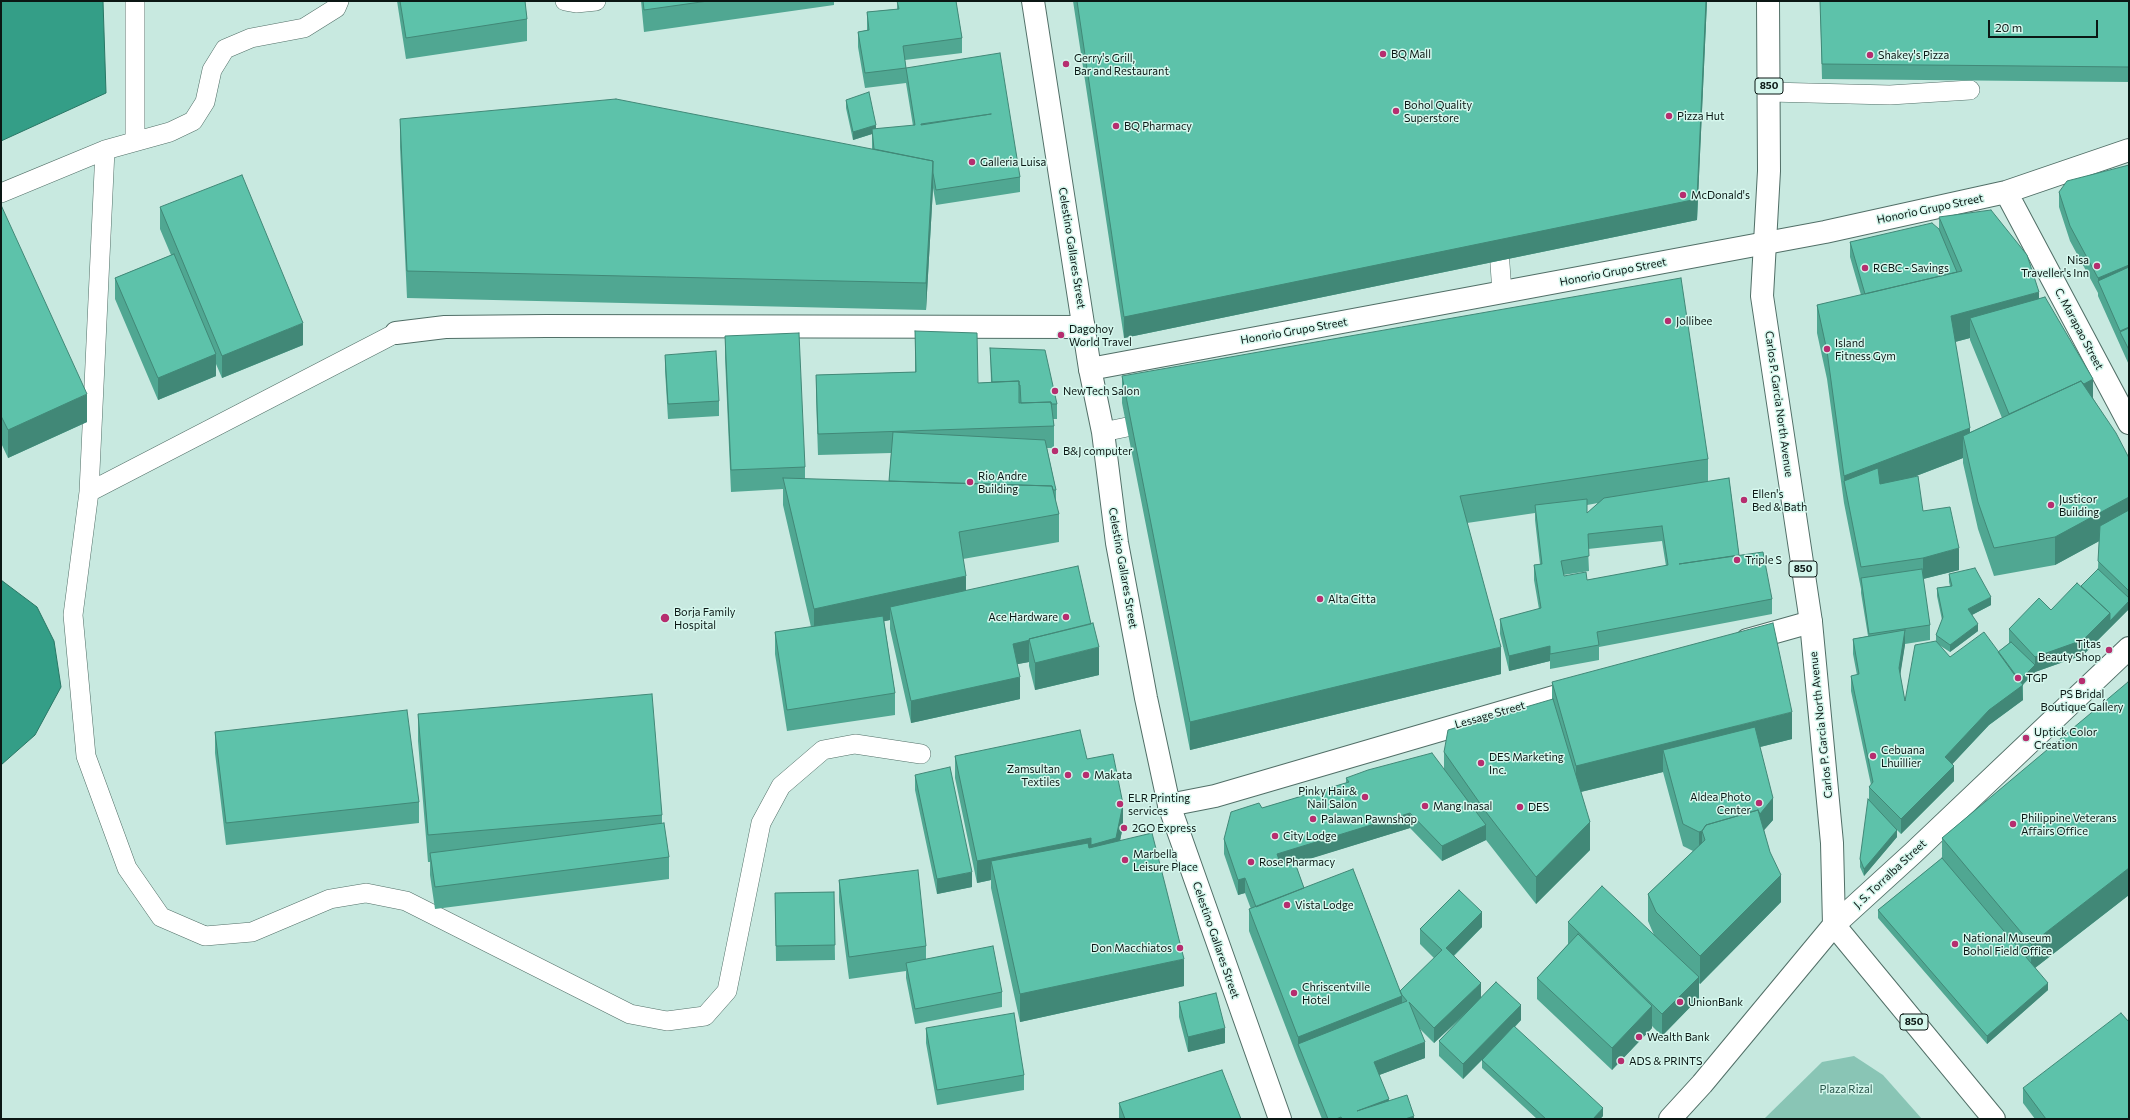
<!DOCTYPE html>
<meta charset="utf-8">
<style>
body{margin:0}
#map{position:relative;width:2130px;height:1120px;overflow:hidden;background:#c8e9e0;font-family:Commissioner,sans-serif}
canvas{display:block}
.frame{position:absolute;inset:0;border:2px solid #0b1714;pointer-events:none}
.scale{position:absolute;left:1988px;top:20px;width:110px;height:18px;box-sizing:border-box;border:2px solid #0b1714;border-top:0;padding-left:5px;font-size:12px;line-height:14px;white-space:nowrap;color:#0b1714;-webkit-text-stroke:3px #d5f7ed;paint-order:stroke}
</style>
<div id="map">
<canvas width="2130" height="1120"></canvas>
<div class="frame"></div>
<div class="scale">20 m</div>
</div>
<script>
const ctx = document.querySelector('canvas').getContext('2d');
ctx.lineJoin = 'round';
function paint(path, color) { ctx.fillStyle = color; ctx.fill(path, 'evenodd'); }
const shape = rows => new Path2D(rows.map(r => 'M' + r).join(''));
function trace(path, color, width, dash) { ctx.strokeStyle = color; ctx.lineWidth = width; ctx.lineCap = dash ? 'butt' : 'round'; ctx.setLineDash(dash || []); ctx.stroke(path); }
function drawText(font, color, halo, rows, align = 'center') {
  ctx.font = font + ' Commissioner,sans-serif'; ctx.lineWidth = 3; ctx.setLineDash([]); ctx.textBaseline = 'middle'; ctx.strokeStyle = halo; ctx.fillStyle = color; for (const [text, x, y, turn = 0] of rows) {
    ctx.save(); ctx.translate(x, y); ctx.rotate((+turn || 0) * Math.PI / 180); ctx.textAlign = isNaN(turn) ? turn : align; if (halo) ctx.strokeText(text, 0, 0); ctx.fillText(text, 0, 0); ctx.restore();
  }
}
const green = shape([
 [1854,1056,1883,1075,1922,1119,1764,1119,1822,1062]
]);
const water = shape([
 [1,1,103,1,106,93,1,141,1,1],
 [1,580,37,607,54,641,61,687,35,735,1,765,1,580]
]);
const service = shape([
 [565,1,576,3,596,1],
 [1769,92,1890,95,1970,90],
 [135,140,135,1],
 [105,150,89,492,73,615,86,756,127,868,161,917,205,936,252,932,330,899,366,893,406,901,630,1014,667,1021,705,1016,727,991,761,823,781,786,823,750,855,744,921,754],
 [1,193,105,150,170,132,193,121,205,102,212,70,225,49,251,38,304,28,336,8,339,1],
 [1498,235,1502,293],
 [1103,432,1127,427],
 [89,492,396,333]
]);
const minor = shape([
 [2006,192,2129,423],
 [396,333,445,327,546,326,1084,327],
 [1090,369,1825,232,2006,192,2129,150],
 [1747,640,1811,622],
 [1169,805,1215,796,1581,689],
 [1834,925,1913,853,2129,648]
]);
const secondary = shape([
 [1033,1,1090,369,1103,432,1117,543,1146,698,1169,805,1280,1119]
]);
const primary = shape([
 [1768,1,1769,171,1762,296,1811,622,1832,843,1834,925],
 [1834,925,1994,1119],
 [1670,1119,1702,1084,1834,925]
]);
const wall = shape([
 [397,1,525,1,527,19,527,41,406,59],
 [641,1,834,1,834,5,644,32],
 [897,1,956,1,962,38,962,53,905,60,906,68,1020,177,1020,192,936,205,933,188,926,310,407,298,400,147,400,119,872,149,872,134,853,140,846,108,846,100,876,129,913,126,906,83,865,88,858,47,858,32,867,30,867,12,897,9],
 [1073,1,1707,1,1697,220,1124,338],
 [1820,1,2129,1,2129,82,1822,79],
 [2129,165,2129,365,2098,296,2098,293,2070,241,2059,207,2059,192],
 [1,205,87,422,8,458,1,443],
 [160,207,303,345,222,378,216,364,216,376,158,400,115,299,115,278,171,255,160,229],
 [1939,217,2039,299,2093,398,2129,458,2129,609,2083,655,2035,672,2023,685,2023,700,1989,725,1952,764,1954,781,1901,834,1897,830,1897,837,1864,876,1860,867,1860,859,1869,800,1869,787,1871,785,1851,691,1851,676,1857,675,1853,654,1853,639,1868,636,1861,593,1861,589,1844,503,1827,379,1817,333,1817,305,1861,295,1850,257,1850,242,1939,229],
 [1970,338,1970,340,2002,418,1970,432,1955,342],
 [1963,458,1963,463,1978,529,1994,576,2055,565,2099,541,2098,569,2081,586,2051,610,2009,629,2009,643,1998,652,1950,657,1939,645,1950,652,1978,631,1972,615,1991,605,1949,574,1949,582,1950,586,1937,588,1937,596,1942,620,1936,635,1936,641,1905,701,1900,674,1905,644,1930,640,1930,625,1923,579,1959,570,1923,511,1911,478],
 [915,331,978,383,991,382,990,348,1057,404,1057,419,1053,419,1054,426,1054,448,1047,448,1056,490,1056,503,1059,514,1059,542,963,559,966,591,1099,675,1035,690,1029,666,1029,662,1017,664,1020,699,911,723,890,629,890,620,884,621,895,693,895,715,787,731,775,654,775,632,811,627,783,505,783,489,731,492,725,358,725,336,805,467,805,479,889,481,891,453,818,455,816,397,816,375,915,372],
 [665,355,719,401,719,416,668,419,665,370],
 [1122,376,1708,459,1708,482,1729,478,1739,555,1772,599,1772,614,1599,647,1599,660,1550,669,1550,661,1509,671,1500,634,1500,619,1539,609,1534,580,1534,565,1540,564,1535,520,1535,513,1467,523,1501,674,1190,750,1122,403],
 [1598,503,1587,513,1587,505],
 [1662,541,1666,566,1587,580,1564,576,1563,575,1589,571,1588,549],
 [1552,682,1792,739,1760,747,1773,820,1764,830,1781,902,1700,984,1699,983,1699,998,1662,1036,1652,1026,1652,1028,1612,1070,1537,999,1537,978,1568,944,1568,922,1654,935,1648,921,1648,894,1693,851,1683,846,1663,772,1581,792,1590,850,1536,904,1486,840,1442,861,1410,828,1295,863,1304,888,1400,991,1434,958,1420,944,1420,929,1482,927,1454,956,1481,997,1521,1020,1515,1027,1603,1116,1600,1119,1537,1119,1482,1068,1482,1060,1484,1058,1463,1079,1439,1056,1439,1041,1460,1019,1434,1043,1419,1028,1425,1058,1379,1075,1389,1101,1414,1119,1322,1119,1298,1059,1249,931,1249,909,1251,909,1245,893,1238,895,1224,854,1224,839,1262,808,1346,783,1346,778,1444,769,1444,752,1552,700],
 [2129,682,2129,895,2035,968,2048,990,1987,1044,1878,918,1878,910,1942,858,1942,838],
 [418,714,662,815,662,823,669,857,669,879,435,909,430,875,430,862,428,862,418,741],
 [215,732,419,802,419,823,226,845,215,753],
 [955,756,1087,759,1123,826,1120,841,1184,986,1020,1022,991,888,991,880,977,883,955,778],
 [915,775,972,887,937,894,915,790],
 [839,880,926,946,926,959,1002,992,1002,1007,915,1024,906,978,906,971,849,979,839,902],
 [834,892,835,960,776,961,775,893],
 [1179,1002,1225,1043,1188,1052,1179,1017],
 [926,1028,1024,1075,1024,1090,937,1105,926,1043],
 [2023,1088,2129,1119,2035,1119,2023,1103],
 [1119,1103,1241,1119,1119,1119]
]);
const shadedWall = shape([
 [1706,1,1707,1,1697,220,1124,338,1124,317],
 [876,125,876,133,872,129,872,134,853,140,853,132],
 [933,161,933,188,926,310,926,283],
 [2129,265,2129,280,2098,282,2098,278],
 [2039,292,2039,320,1970,318,1970,338,1951,343,1951,316],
 [303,323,303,345,222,378,222,356],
 [2129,327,2129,342,2120,332,2120,346,2120,331],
 [216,354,216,376,158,400,158,378],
 [2093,379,2093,401,2010,418],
 [87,394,87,422,8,458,8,430],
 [1970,428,1970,455,1963,436,1963,458,1848,502,1844,481,1844,476],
 [2129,497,2129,525,2055,565,2055,537],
 [1959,548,1959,570,1923,579,1923,558],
 [966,576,966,603,890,607,890,620,814,637,814,609],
 [1991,597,1991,605,1968,617,1968,609],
 [2129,601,2129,609,2083,655,2035,672,2022,685,2023,700,1989,725,1945,772,1945,757,1989,710,2035,665,2035,657,2110,613],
 [1978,624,1978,631,1950,652,1950,645],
 [1905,630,1905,645,1899,683,1899,668],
 [1029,640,1029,662,1013,665,1013,644],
 [1550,646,1550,661,1509,671,1509,656],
 [1099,647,1099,675,1035,690,1035,663],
 [1501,647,1501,674,1190,750,1190,722],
 [1020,677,1020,699,911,723,911,701],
 [1792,712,1792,739,1668,770,1663,750,1663,772,1576,793,1576,766],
 [1954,766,1954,781,1901,834,1901,819],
 [1773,798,1773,820,1758,837,1705,840],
 [1123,804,1123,826,1116,860,1091,867,1091,845],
 [1410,813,1410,828,1277,869,1277,854],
 [1590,822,1590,850,1536,904,1536,877],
 [1486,825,1486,840,1442,861,1442,846],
 [1897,830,1897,837,1864,876,1864,869],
 [1702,831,1702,853,1699,854,1699,832],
 [1091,838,1091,859,991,861,991,880,977,883,977,861],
 [2129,868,2129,895,2031,971,2031,944],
 [972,872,972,887,937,894,937,879],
 [1781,875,1781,902,1700,984,1700,956],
 [1245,878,1245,893,1238,895,1238,880],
 [1482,912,1482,927,1446,963,1446,948],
 [1184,959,1184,986,1020,1022,1020,994],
 [1699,977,1699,998,1662,1036,1662,1014],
 [1481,983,1481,998,1434,1043,1434,1028],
 [2048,983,2048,990,1987,1044,1987,1036],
 [1402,996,1402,1018,1298,1044,1298,1037],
 [1521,1005,1521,1020,1463,1079,1463,1064],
 [1652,1006,1652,1028,1612,1070,1612,1048],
 [1225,1028,1225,1043,1188,1052,1188,1037],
 [1425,1042,1425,1058,1374,1077,1374,1062],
 [1389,1099,1389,1114,1357,1111],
 [1603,1108,1603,1116,1600,1119,1593,1119],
 [1414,1116,1414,1119,1405,1119]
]);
const building = shape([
 [400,1,525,1,527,19,406,38,400,1],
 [643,1,708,1,644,10,643,1],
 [897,1,956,1,962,38,903,46,906,68,865,73,858,32,869,30,867,12,899,9,897,1],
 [1077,1,1706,1,1697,199,1124,317,1077,1],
 [1820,1,2129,1,2129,67,1822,64,1820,1],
 [1000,53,1020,177,936,190,933,173,933,161,874,149,872,129,915,125,906,68,1000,53],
 [991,114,921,125,921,124,991,114],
 [869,92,876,125,853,132,846,100,869,92],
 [616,99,933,161,926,283,407,271,400,119,616,99],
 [2129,165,2129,265,2098,278,2070,226,2059,192,2067,181,2129,165],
 [242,175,303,323,222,356,160,207,242,175],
 [1,205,87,394,8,430,1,416,1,205],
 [1991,210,2027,255,2039,292,1951,316,1970,428,1844,476,1827,351,1817,305,1962,271,1939,217,1991,210],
 [1932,223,1939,229,1957,272,1865,294,1850,242,1932,223],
 [174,254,216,354,158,378,115,278,174,254],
 [2129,267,2129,327,2120,331,2098,281,2129,267],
 [1681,278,1708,459,1460,496,1501,647,1190,722,1122,376,1681,278],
 [2045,297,2093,379,2084,384,2081,381,2009,414,1970,318,2045,297],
 [2129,328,2129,350,2120,332,2129,328],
 [915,331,977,333,978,383,1019,381,1019,403,1051,402,1054,426,818,434,816,375,916,372,915,331],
 [799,333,805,467,731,470,725,336,799,333],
 [990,348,1045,350,1057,404,1051,404,1051,402,1021,403,1020,385,1019,385,1019,381,992,382,990,348],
 [716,351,719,401,668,404,665,355,716,351],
 [2081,381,2116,433,2129,458,2129,497,2055,537,1994,548,1978,502,1963,436,2081,381],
 [893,432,1045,440,1056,490,1053,490,1052,486,889,481,893,432],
 [1878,468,1880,484,1918,476,1923,511,1950,507,1959,548,1923,558,1861,567,1844,481,1878,468],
 [783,478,1052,486,1059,514,959,532,966,576,814,609,783,478],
 [1729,478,1739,555,1679,564,1763,552,1772,599,1597,632,1599,645,1550,654,1550,646,1509,656,1500,619,1541,608,1534,565,1542,564,1535,505,1587,499,1587,513,1604,498,1729,478],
 [1662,526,1668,565,1587,580,1586,572,1564,576,1561,561,1589,556,1588,534,1662,526],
 [2129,510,2129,591,2098,561,2100,526,2129,510],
 [1078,566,1091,624,1029,639,1030,640,1013,644,1020,677,911,701,890,607,1078,566],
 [1975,568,1991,597,1968,609,1978,624,1950,645,1936,635,1943,617,1937,588,1952,586,1949,574,1975,568],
 [1922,569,1930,625,1869,634,1861,578,1922,569],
 [2098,569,2129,598,2129,601,2110,621,2110,613,2081,586,2098,569],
 [2077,583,2110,613,2083,640,2035,657,2009,629,2039,598,2051,610,2077,583],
 [883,616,895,693,787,710,775,632,883,616],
 [1093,623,1099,647,1035,663,1029,639,1093,623],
 [1773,623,1792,712,1576,766,1552,682,1773,623],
 [1905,630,1899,668,1905,701,1915,645,1936,641,1950,657,1984,632,2023,685,1989,710,1945,757,1954,766,1901,819,1869,787,1873,782,1851,676,1859,674,1853,639,1905,630],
 [2011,642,2035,665,2019,681,1998,652,2011,642],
 [2128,682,2129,682,2129,868,2031,944,1942,838,2128,682],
 [652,694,662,815,428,835,418,714,652,694],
 [1553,699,1590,822,1536,877,1486,812,1444,752,1448,730,1553,699],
 [407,710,419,802,226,823,215,732,407,710],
 [1755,727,1773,798,1760,814,1758,810,1706,825,1702,831,1699,832,1683,824,1663,750,1755,727],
 [1080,730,1087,759,1113,754,1123,804,1116,838,1091,845,1091,838,977,861,955,756,1080,730],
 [1432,753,1486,825,1442,846,1410,813,1277,854,1281,865,1294,860,1304,888,1256,907,1245,878,1238,880,1224,839,1231,812,1259,803,1262,808,1349,782,1346,778,1368,770,1432,753],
 [950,767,972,872,937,879,915,775,950,767],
 [1868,799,1897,830,1864,869,1860,859,1868,799],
 [1758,810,1770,852,1781,875,1700,956,1656,912,1648,894,1705,840,1702,831,1706,825,1758,810],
 [664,823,669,857,435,887,430,853,664,823],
 [1152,833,1184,959,1020,994,991,861,1088,843,1089,848,1152,833],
 [1942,858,2048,983,1987,1036,1878,910,1942,858],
 [1353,869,1402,996,1298,1037,1249,909,1353,869],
 [918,870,926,946,849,957,839,880,918,870],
 [1602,886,1699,977,1662,1014,1568,922,1602,886],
 [1459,890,1482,912,1446,948,1481,983,1434,1028,1409,1002,1425,1042,1374,1062,1389,1099,1357,1111,1407,1095,1414,1116,1405,1119,1342,1119,1341,1117,1336,1119,1328,1119,1298,1044,1407,1001,1402,995,1400,991,1442,950,1420,929,1459,890],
 [834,892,835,945,776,946,775,893,834,892],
 [1578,934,1652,1006,1612,1048,1537,978,1578,934],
 [993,946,1002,992,915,1009,906,963,993,946],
 [1496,982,1521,1005,1463,1064,1439,1041,1496,982],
 [1216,993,1225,1028,1188,1037,1179,1002,1216,993],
 [1014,1013,1024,1075,937,1090,926,1028,1014,1013],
 [2121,1013,2129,1022,2129,1119,2046,1119,2023,1088,2121,1013],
 [1514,1026,1603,1108,1593,1119,1546,1119,1482,1060,1514,1026],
 [1222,1070,1241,1119,1125,1119,1119,1103,1222,1070]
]);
const markers = [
 [1383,54,4,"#b62e6f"],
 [1870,55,4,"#b62e6f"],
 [1066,64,4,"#b62e6f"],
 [1396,111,4,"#b62e6f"],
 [1669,116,4,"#b62e6f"],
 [1116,126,4,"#b62e6f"],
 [972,162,4,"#b62e6f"],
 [1683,195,4,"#b62e6f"],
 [2097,266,4,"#b62e6f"],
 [1865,268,4,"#b62e6f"],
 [1668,321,4,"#b62e6f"],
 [1061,335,4,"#b62e6f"],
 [1827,349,4,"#b62e6f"],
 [1055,391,4,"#b62e6f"],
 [1055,451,4,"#b62e6f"],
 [970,482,4,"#b62e6f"],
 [1744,500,4,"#b62e6f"],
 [2051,505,4,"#b62e6f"],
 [1737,560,4,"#b62e6f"],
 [1320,599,4,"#b62e6f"],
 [1066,617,4,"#b62e6f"],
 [665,618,5,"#b62e6f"],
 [2109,650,4,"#b62e6f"],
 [2018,678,4,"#b62e6f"],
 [2082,681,4,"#b62e6f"],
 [2026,738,4,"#b62e6f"],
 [1873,756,4,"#b62e6f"],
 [1481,763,4,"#b62e6f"],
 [1068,775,4,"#b62e6f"],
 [1086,775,4,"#b62e6f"],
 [1365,797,4,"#b62e6f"],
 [1759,803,4,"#b62e6f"],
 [1120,804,4,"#b62e6f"],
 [1425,806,4,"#b62e6f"],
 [1520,807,4,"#b62e6f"],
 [1313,819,4,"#b62e6f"],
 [2013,824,4,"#b62e6f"],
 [1124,828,4,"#b62e6f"],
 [1275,836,4,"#b62e6f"],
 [1125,860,4,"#b62e6f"],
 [1251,862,4,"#b62e6f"],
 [1287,905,4,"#b62e6f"],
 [1955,944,4,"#b62e6f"],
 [1180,948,4,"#b62e6f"],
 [1294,993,4,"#b62e6f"],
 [1680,1002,4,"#b62e6f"],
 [1639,1037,4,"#b62e6f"],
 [1621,1061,4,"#b62e6f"]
];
const shields = [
 [1769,86,28],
 [1803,569,28],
 [1914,1022,28]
];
const shieldNames = [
 ["850",1769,86],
 ["850",1803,569],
 ["850",1914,1022]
];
const poiNames = [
 ["BQ Mall",1391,54],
 ["Shakey's Pizza",1878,55],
 ["Gerry's Grill,",1074,58],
 ["Bar and Restaurant",1074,71],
 ["Bohol Quality",1404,105],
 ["Superstore",1404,118],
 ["Pizza Hut",1677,116],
 ["BQ Pharmacy",1124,126],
 ["Galleria Luisa",980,162],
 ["McDonald's",1691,195],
 ["Nisa",2089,260,"right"],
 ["Traveller's Inn",2089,273,"right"],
 ["RCBC - Savings",1873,268],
 ["Jollibee",1676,321],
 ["Dagohoy",1069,329],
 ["World Travel",1069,342],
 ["Island",1835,343],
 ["Fitness Gym",1835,356],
 ["NewTech Salon",1063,391],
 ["B&J computer",1063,451],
 ["Rio Andre",978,476],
 ["Building",978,489],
 ["Ellen's",1752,494],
 ["Bed & Bath",1752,507],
 ["Justicor",2059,499],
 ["Building",2059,512],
 ["Triple S",1745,560],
 ["Alta Citta",1328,599],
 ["Borja Family",674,612],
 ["Hospital",674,625],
 ["Ace Hardware",1058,617,"right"],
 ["Titas",2101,644,"right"],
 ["Beauty Shop",2101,657,"right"],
 ["TGP",2026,678],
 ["PS Bridal",2082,694,"center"],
 ["Boutique Gaĺlery",2082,707,"center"],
 ["Uptick Color",2034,732],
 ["Creation",2034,745],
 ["Cebuana",1881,750],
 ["Lhuillier",1881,763],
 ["DES Marketing",1489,757],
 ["Inc.",1489,770],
 ["Zamsultan",1060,769,"right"],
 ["Textiles",1060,782,"right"],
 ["Makata",1094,775],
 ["Pinky Hair&",1357,791,"right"],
 ["Nail Salon",1357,804,"right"],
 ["Aldea Photo",1751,797,"right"],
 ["Center",1751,810,"right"],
 ["ELR Printing",1128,798],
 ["services",1128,811],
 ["Mang Inasal",1433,806],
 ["DES",1528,807],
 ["Philippine Veterans",2021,818],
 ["Affairs Office",2021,831],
 ["Palawan Pawnshop",1321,819],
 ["2GO Express",1132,828],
 ["City Lodge",1283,836],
 ["Marbella",1133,854],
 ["Leisure Place",1133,867],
 ["Rose Pharmacy",1259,862],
 ["Vista Lodge",1295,905],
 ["National Museum",1963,938],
 ["Bohol Field Office",1963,951],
 ["Don Macchiatos",1172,948,"right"],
 ["Chriscentville",1302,987],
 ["Hotel",1302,1000],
 ["UnionBank",1688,1002],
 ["Wealth Bank",1647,1037],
 ["ADS & PRINTS",1629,1061]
];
const streetNames = [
 ["Honorio Grupo Street",1930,209,-12],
 ["Celestino Gallares Street",1072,248,81],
 ["Honorio Grupo Street",1613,272,-11],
 ["C. Marapao Street",2079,329,62],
 ["Honorio Grupo Street",1294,331,-10],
 ["Carlos P. Garcia North Avenue",1779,404,82],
 ["Celestino Gallares Street",1123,568,80],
 ["Lessage Street",1490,715,-16],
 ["Carlos P. Garcia North Avenue",1821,725,-96],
 ["J. S. Torralba Street",1890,874,-43],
 ["Celestino Gallares Street",1216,940,71]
];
const parkNames = [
 ["Plaza Rizal",1846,1089]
];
paint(green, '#89c5b5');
paint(water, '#349e87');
trace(water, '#287664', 1);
trace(service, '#516f67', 20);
trace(minor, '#516f67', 24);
trace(secondary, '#516f67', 24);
trace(primary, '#516f67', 24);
trace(service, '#fff', 19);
trace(minor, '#fff', 22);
trace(secondary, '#fff', 22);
trace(primary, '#fff', 22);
paint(wall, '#50a792');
paint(shadedWall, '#418877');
paint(building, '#5dc2aa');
trace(building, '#418877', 1);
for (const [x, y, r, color] of markers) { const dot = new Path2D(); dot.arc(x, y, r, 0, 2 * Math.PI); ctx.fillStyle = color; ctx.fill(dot); trace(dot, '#d5f7ed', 1.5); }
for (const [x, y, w] of shields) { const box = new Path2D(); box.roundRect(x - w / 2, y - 8, w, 16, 3); ctx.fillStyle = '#d5f7ed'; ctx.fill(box); trace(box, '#0b1714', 1); }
drawText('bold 10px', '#0b1714', null, shieldNames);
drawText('11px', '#0b1714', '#d5f7ed', poiNames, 'left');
drawText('11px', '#0b1714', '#d5f7ed', streetNames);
drawText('11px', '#285449', '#d5f7ed', parkNames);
</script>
